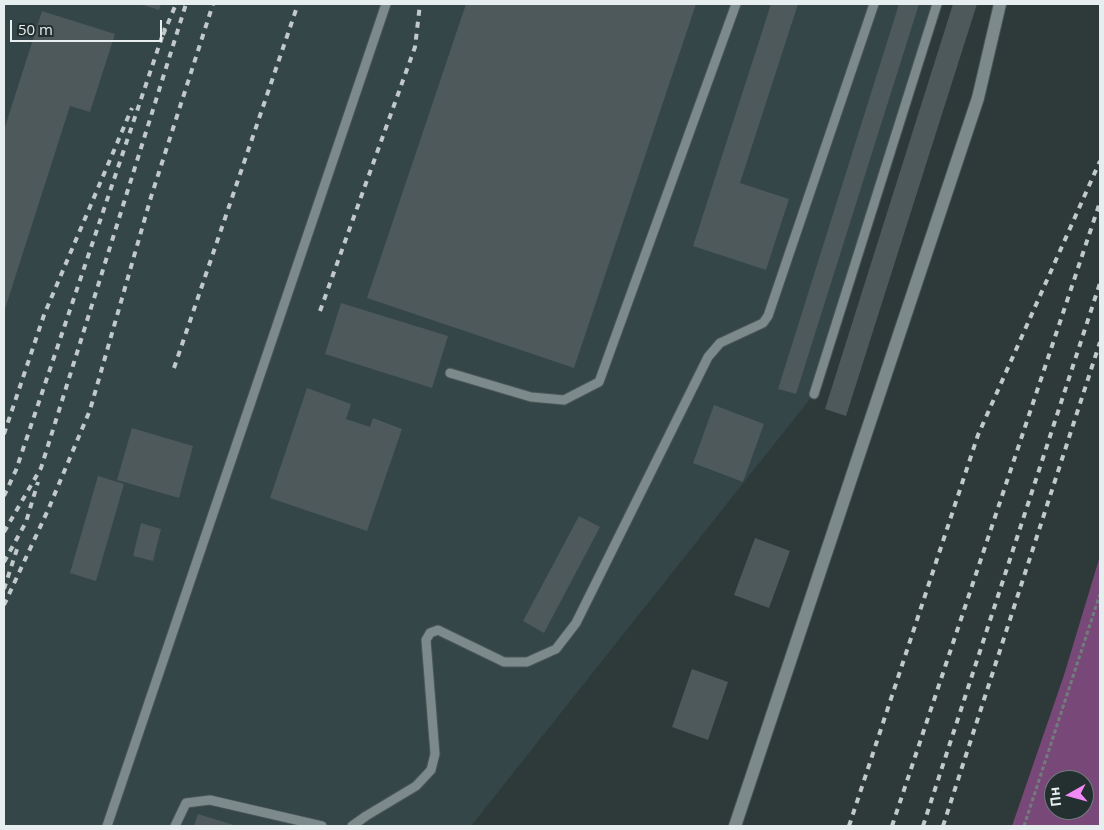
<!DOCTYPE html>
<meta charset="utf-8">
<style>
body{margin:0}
#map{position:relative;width:1104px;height:830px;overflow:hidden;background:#2e393a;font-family:"Open Sans",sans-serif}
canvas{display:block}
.frame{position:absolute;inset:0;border:5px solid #e7eeef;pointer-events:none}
.north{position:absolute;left:1044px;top:770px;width:50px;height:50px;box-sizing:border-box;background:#242f30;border:1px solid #727b7c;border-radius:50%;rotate:263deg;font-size:14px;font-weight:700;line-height:20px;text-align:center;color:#e7eeef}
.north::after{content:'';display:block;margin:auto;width:18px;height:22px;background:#f18af4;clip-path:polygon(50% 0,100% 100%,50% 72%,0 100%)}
.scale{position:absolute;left:10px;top:20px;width:152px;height:22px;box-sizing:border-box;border:2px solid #e7eeef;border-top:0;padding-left:6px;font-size:15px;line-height:18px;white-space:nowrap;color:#e7eeef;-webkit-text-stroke:4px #242f30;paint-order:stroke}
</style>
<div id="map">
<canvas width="1104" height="830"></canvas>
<div class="frame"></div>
<div class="north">Пн</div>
<div class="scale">50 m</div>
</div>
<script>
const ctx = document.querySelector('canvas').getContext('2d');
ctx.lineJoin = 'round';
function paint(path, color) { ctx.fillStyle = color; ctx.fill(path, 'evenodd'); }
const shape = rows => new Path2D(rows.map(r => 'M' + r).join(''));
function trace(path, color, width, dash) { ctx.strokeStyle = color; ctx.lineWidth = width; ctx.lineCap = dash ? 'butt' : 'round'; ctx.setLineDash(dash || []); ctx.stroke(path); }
const built = shape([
 [4,4,939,4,814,394,471,826,4,826]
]);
const green = shape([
 [1100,556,1100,826,1012,826,1064,675],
 [1054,780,1084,780,1084,810,1054,810]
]);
const building = shape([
 [140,4,161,4,159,10],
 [466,4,696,4,574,368,367,298],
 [771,4,798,4,740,183,789,199,766,270,693,246],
 [899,4,919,4,796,394,778,389],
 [953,4,977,4,846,416,825,409],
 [42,11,115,34,90,112,70,106,4,312,4,130],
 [341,303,448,336,432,388,325,354],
 [307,388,351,404,346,419,370,427,373,418,402,429,367,531,270,498],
 [714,405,764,424,743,482,693,463],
 [132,428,193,446,179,498,117,480],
 [98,476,124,484,96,581,70,573],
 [579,516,600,527,544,633,523,621],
 [141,523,161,529,153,561,133,556],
 [755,538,790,551,769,608,734,595],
 [692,669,728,682,708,740,672,727],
 [198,814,237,826,194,826]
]);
const path = shape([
 [1024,826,1100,594]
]);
const lane = shape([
 [450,373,531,397,564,400,599,382,736,4],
 [814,394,937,4],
 [107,826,386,4],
 [175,826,186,803,210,800,322,826],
 [352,826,366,816,416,786,431,770,435,754,426,640,430,633,438,630,504,662,527,662,556,649,576,623,708,357,720,343,763,323,768,316,874,4]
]);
const street = shape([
 [735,826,978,98,1000,4]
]);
const rail = shape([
 [163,35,176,4],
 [320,311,415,47,420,4],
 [174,368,298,4],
 [4,434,44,315,132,108],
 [4,496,16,470,165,28],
 [4,532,41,468,186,4],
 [4,562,26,522,38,482],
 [4,589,18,546],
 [4,605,48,510,90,410,151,197,213,4],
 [849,826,978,435,1100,161],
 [892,826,1100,202],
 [923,826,1100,283],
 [943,826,1100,342]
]);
paint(built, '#344648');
paint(green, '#784879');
paint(building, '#4d595a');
trace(lane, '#4c5657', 11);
trace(street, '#4c5657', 14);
trace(path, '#727c7d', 3, [4, 2.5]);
trace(lane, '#7d8a8b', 9);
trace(street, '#7d8a8b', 12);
trace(rail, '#c1c9ca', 4, [6, 6]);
</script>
